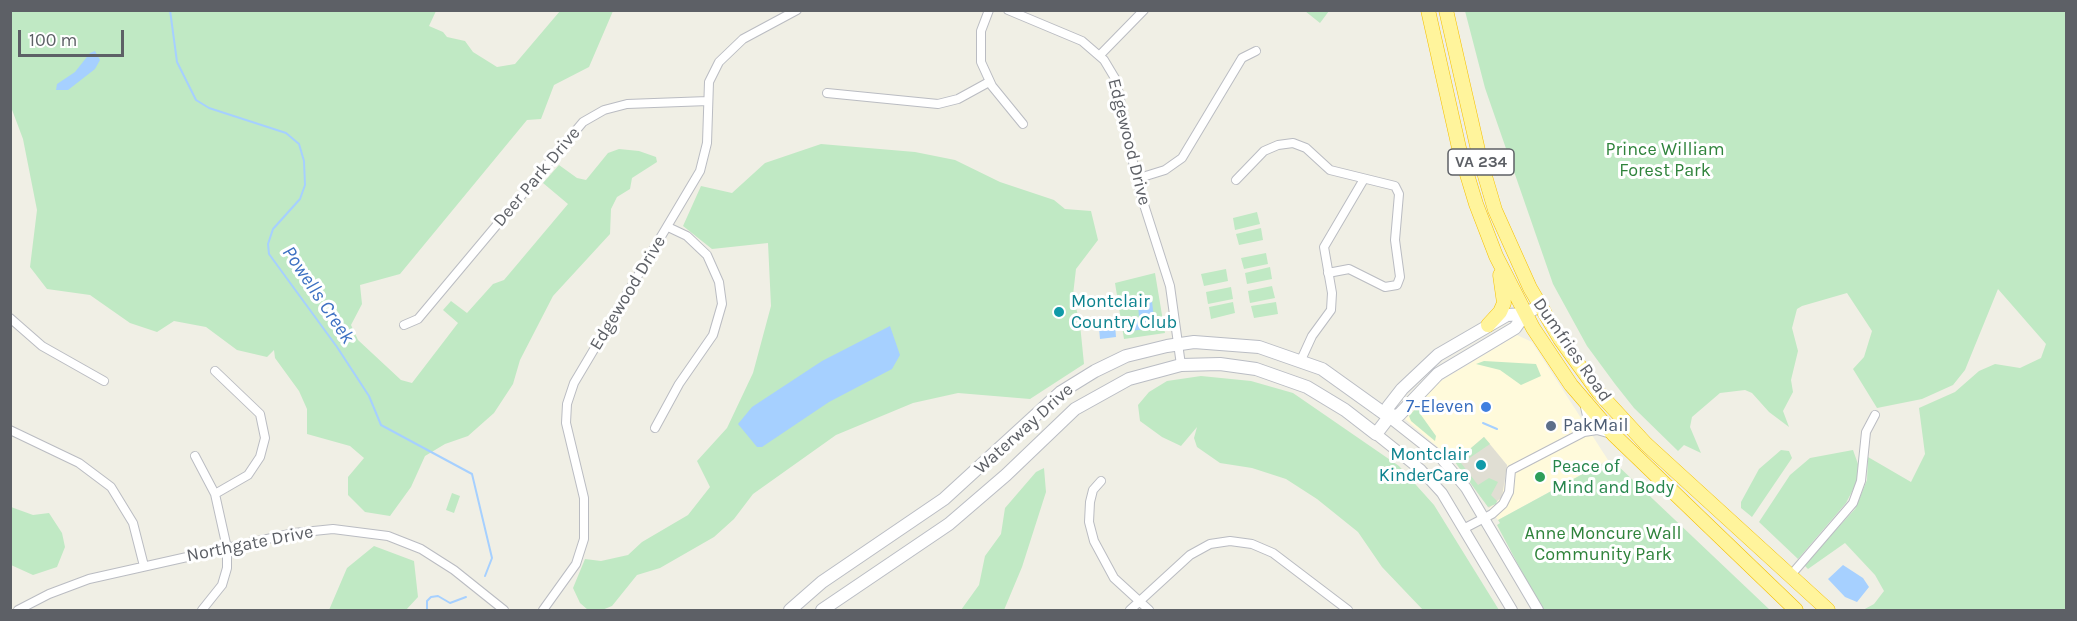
<!DOCTYPE html>
<style>
body{margin:0}
#map{position:relative;width:2077px;height:621px;overflow:hidden;background:#f0efe5;font-family:Karla,sans-serif}
canvas{display:block}
.frame{position:absolute;inset:0;border:12px solid #5d6066;pointer-events:none}
.scale{position:absolute;left:18px;top:30px;width:106px;height:27px;box-sizing:border-box;border:3px solid #5d6066;border-top:0;padding-left:8px;font-size:18px;line-height:21px;white-space:nowrap;color:#5d6066;-webkit-text-stroke:4px #fff;paint-order:stroke}
</style>
<div id="map">
<canvas width="2077" height="621"></canvas>
<div class="frame"></div>
<div class="scale">100 m</div>
</div>
<script>
const ctx = document.querySelector('canvas').getContext('2d');
ctx.lineJoin = 'round';
function paint(path, color) { ctx.fillStyle = color; ctx.fill(path, 'evenodd'); }
const shape = rows => new Path2D(rows.map(r => 'M' + r).join(''));
function trace(path, color, width, dash) { ctx.strokeStyle = color; ctx.lineWidth = width; ctx.lineCap = dash ? 'butt' : 'round'; ctx.setLineDash(dash || []); ctx.stroke(path); }
function drawText(font, color, halo, rows, align = 'center') {
  ctx.font = font + ' Karla,sans-serif'; ctx.lineWidth = 6; ctx.setLineDash([]); ctx.textBaseline = 'middle'; ctx.strokeStyle = halo; ctx.fillStyle = color; for (const [text, x, y, turn = 0] of rows) {
    ctx.save(); ctx.translate(x, y); ctx.rotate((+turn || 0) * Math.PI / 180); ctx.textAlign = isNaN(turn) ? turn : align; if (halo) ctx.strokeText(text, 0, 0); ctx.fillText(text, 0, 0); ctx.restore();
  }
}
const commercial = shape([
 [1517,335,1532,342,1608,460,1498,520,1489,508,1497,503,1506,479,1507,465,1484,438,1455,462,1405,419,1436,384]
]);
const education = shape([
 [1484,437,1507,465,1502,497,1489,508,1455,462]
]);
const green = shape([
 [11,11,436,11,429,26,443,32,447,37,465,41,473,52,497,67,515,64,560,11,613,11,589,67,554,85,541,119,527,120,400,274,360,285,362,304,351,325,358,340,401,380,412,383,458,323,443,310,451,301,467,313,493,284,504,280,568,204,543,183,559,165,577,178,586,180,608,153,619,149,639,151,656,157,657,162,632,178,630,189,617,197,611,209,610,234,553,296,520,360,513,384,494,413,468,436,445,444,425,456,411,487,390,516,365,512,348,495,348,477,364,458,350,446,307,434,307,409,299,391,275,358,274,350,267,357,237,350,206,327,174,321,157,332,130,323,90,295,47,289,30,267,37,210,23,139,11,107],
 [1305,11,1329,11,1320,23],
 [1465,11,2066,11,2066,610,1863,610,1874,604,1884,591,1875,575,1845,543,1808,569,1804,565,1855,509,1867,480,1868,457,1911,482,1925,454,1919,408,1955,392,1979,371,1995,364,2020,368,2041,358,2046,344,1998,289,1965,370,1953,385,1922,399,1877,408,1853,369,1864,357,1872,331,1847,293,1802,306,1797,309,1792,328,1798,351,1791,380,1793,392,1783,411,1789,427,1769,412,1752,393,1745,390,1720,393,1692,417,1690,427,1701,453,1684,445,1678,451,1634,408,1615,384,1587,346,1553,284,1485,88],
 [821,144,915,152,955,160,1000,182,1054,200,1065,209,1091,211,1098,240,1076,269,1073,295,1080,324,1084,364,1030,399,958,393,913,403,836,435,753,494,734,519,714,537,660,568,637,575,612,606,602,610,588,610,580,603,573,588,585,559,601,561,628,555,642,542,688,515,710,487,697,461,727,428,753,373,771,306,768,243,712,249,683,226,701,186,732,193,765,163],
 [1257,212,1260,224,1235,230,1233,218],
 [1261,228,1263,240,1239,245,1236,234],
 [1266,253,1268,264,1244,269,1241,258],
 [1270,267,1272,279,1247,284,1245,273],
 [1226,269,1228,281,1204,286,1201,274],
 [1155,273,1165,333,1124,339,1115,283],
 [1272,286,1275,298,1250,303,1248,291],
 [1231,287,1233,299,1208,304,1206,292],
 [1233,302,1235,313,1211,319,1209,307],
 [1276,302,1278,314,1254,318,1251,306],
 [1484,361,1536,364,1541,376,1521,385,1500,370,1476,364],
 [1201,376,1251,381,1293,393,1399,466,1434,505,1499,610,1423,610,1382,567,1358,532,1317,499,1286,479,1252,468,1220,463,1197,447,1194,438,1197,427,1181,446,1162,437,1140,421,1138,405,1149,392,1167,381],
 [1419,405,1421,415,1436,436,1435,441,1411,421,1409,416],
 [1484,437,1490,444,1468,459,1464,454],
 [1781,450,1789,451,1792,458,1752,517,1741,508,1741,502,1759,469],
 [1853,450,1858,464,1857,482,1846,503,1798,559,1759,522,1790,475,1810,458],
 [1460,457,1463,461,1461,463,1478,485,1489,478,1498,482,1491,495,1497,501,1496,504,1488,507,1455,462],
 [1601,464,1607,468,1616,464,1770,610,1542,610,1497,525,1500,523,1498,520],
 [1044,468,1046,492,1022,567,1004,610,961,610,979,585,985,556,1001,534,1005,508,1036,472],
 [452,493,460,496,454,513,446,510],
 [11,507,33,515,49,513,62,533,65,547,57,567,33,575,11,565],
 [374,546,414,561,418,597,406,610,329,610,347,568]
]);
const water = shape([
 [95,51,100,60,95,69,68,90,56,90,57,84,75,72,90,53],
 [1152,301,1155,328,1130,331,1128,320,1139,318,1138,303],
 [1115,324,1116,337,1100,339,1099,328],
 [890,326,900,355,892,369,829,402,762,447,757,447,738,424,752,407,822,361],
 [1843,565,1863,578,1869,587,1857,602,1845,597,1828,579]
]);
const stream = shape([
 [170,10,177,62,196,100,209,108,286,133,299,144,304,161,305,185,300,199,273,229,268,244,269,254,337,347,369,396,381,425,472,474,492,558,485,576],
 [1483,423,1497,429],
 [427,610,427,601,431,597,438,596,450,603,466,597]
]);
const minor = shape([
 [989,10,981,31,981,62,992,86,1023,124],
 [1008,10,1082,41,1104,60,1116,80,1138,186,1170,286,1181,365],
 [1100,55,1144,10],
 [827,93,938,104,958,99,989,82],
 [1136,179,1165,170,1182,158,1242,58,1256,51],
 [1236,180,1264,151,1278,145,1293,143,1306,148,1330,170,1395,186,1399,194,1395,240,1400,277,1397,285,1385,287,1349,269,1328,273],
 [10,318,42,346,104,381],
 [404,325,418,319,583,122,604,110,627,104,708,101],
 [1301,360,1312,336,1331,310,1332,293,1324,247,1364,179],
 [655,428,679,384,713,335,722,304,719,282,707,255,687,236,668,227],
 [10,430,79,463,111,487,133,523,144,566],
 [1584,432,1588,420,1585,407],
 [195,456,215,494,227,548,227,568,222,585,202,610],
 [1101,481,1093,490,1090,502,1089,522,1094,541,1114,578,1149,610],
 [215,494,248,475,260,457,265,438,260,414,215,371],
 [1465,528,1492,514,1503,504,1509,492,1511,470,1584,432,1597,430,1611,434],
 [1791,575,1853,503,1861,481,1866,432,1875,415],
 [18,610,49,594,89,579,294,533,333,529,388,536,421,549,454,570,504,610],
 [543,610,576,564,584,539,584,498,566,423,567,404,574,383,700,171,707,143,709,82,719,62,743,39,797,10],
 [1130,610,1190,555,1210,544,1230,541,1252,544,1273,553,1348,610]
]);
const tertiary = shape([
 [1389,417,1441,458,1466,488,1538,610],
 [1376,434,1421,470,1442,493,1512,610]
]);
const secondary = shape([
 [1389,417,1388,407,1402,389,1438,355,1507,315,1525,314],
 [790,610,822,582,944,499,1061,392,1095,371,1126,356,1167,346,1194,342,1259,347,1322,369,1389,417],
 [822,610,949,524,1006,475,1075,409,1129,379,1181,365,1220,364,1256,369,1307,387,1345,410,1376,434,1389,417,1399,415,1438,374,1515,328,1525,314,1539,306]
]);
const trunk = shape([
 [1428,10,1459,148,1476,204,1496,256,1533,328,1571,385,1614,435,1796,610],
 [1446,10,1480,159,1495,210,1530,288,1560,339,1599,393,1646,444,1828,610],
 [1488,325,1500,312,1504,303,1500,275]
]);
const markers = [
 [1059,312,6,"#0f9aa8"],
 [1486,407,6,"#3f7fe0"],
 [1551,426,6,"#5c6f8a"],
 [1481,465,6,"#0f9aa8"],
 [1540,477,6,"#2e9e5b"]
];
const shields = [
 [1481,162,66]
];
const shieldNames = [
 ["VA 234",1481,162]
];
const streetNames = [
 ["Edgewood Drive",1129,142,76],
 ["Deer Park Drive",537,177,-50],
 ["Edgewood Drive",628,293,-59],
 ["Dumfries Road",1572,350,55],
 ["Waterway Drive",1024,429,-42],
 ["Northgate Drive",250,544,-11]
];
const parkNames = [
 ["Prince William",1665,150],
 ["Forest Park",1665,171],
 ["Anne Moncure Wall",1603,534],
 ["Community Park",1603,555]
];
const cultureNames = [
 ["Montclair",1071,302],
 ["Country Club",1071,323],
 ["Montclair",1469,455,"right"],
 ["KinderCare",1469,476,"right"]
];
const shopNames = [
 ["7-Eleven",1474,407]
];
const serviceNames = [
 ["PakMail",1563,426]
];
const leisureNames = [
 ["Peace of",1552,467],
 ["Mind and Body",1552,488]
];
const waterNames = [
 ["Powells Creek",318,295,56]
];
paint(commercial, '#fffadb');
paint(education, '#e0ded3');
paint(green, '#c0e9c4');
paint(water, '#a6d0ff');
trace(stream, '#a6d0ff', 2);
trace(minor, '#babcc2', 10);
trace(tertiary, '#babcc2', 12);
trace(secondary, '#babdc4', 14);
trace(trunk, '#f5c000', 15);
trace(minor, '#fff', 8);
trace(tertiary, '#fff', 10);
trace(secondary, '#fff', 12);
trace(trunk, '#fff49c', 14);
for (const [x, y, r, color] of markers) { const dot = new Path2D(); dot.arc(x, y, r, 0, 2 * Math.PI); ctx.fillStyle = color; ctx.fill(dot); trace(dot, '#fff', 2); }
for (const [x, y, w] of shields) { const box = new Path2D(); box.roundRect(x - w / 2, y - 13, w, 26, 4.5); ctx.fillStyle = '#fff'; ctx.fill(box); trace(box, '#5d6066', 1.5); }
drawText('bold 16px', '#5d6066', null, shieldNames);
drawText('18px', '#5d6066', '#fff', streetNames);
drawText('18px', '#2f833b', '#fff', parkNames);
drawText('18px', '#0d838f', '#fff', cultureNames, 'left');
drawText('18px', '#366cbe', '#fff', shopNames, 'right');
drawText('18px', '#4e5e75', '#fff', serviceNames, 'left');
drawText('18px', '#27864d', '#fff', leisureNames, 'left');
drawText('italic 20px', '#3e71c2', '#fff', waterNames);
</script>
